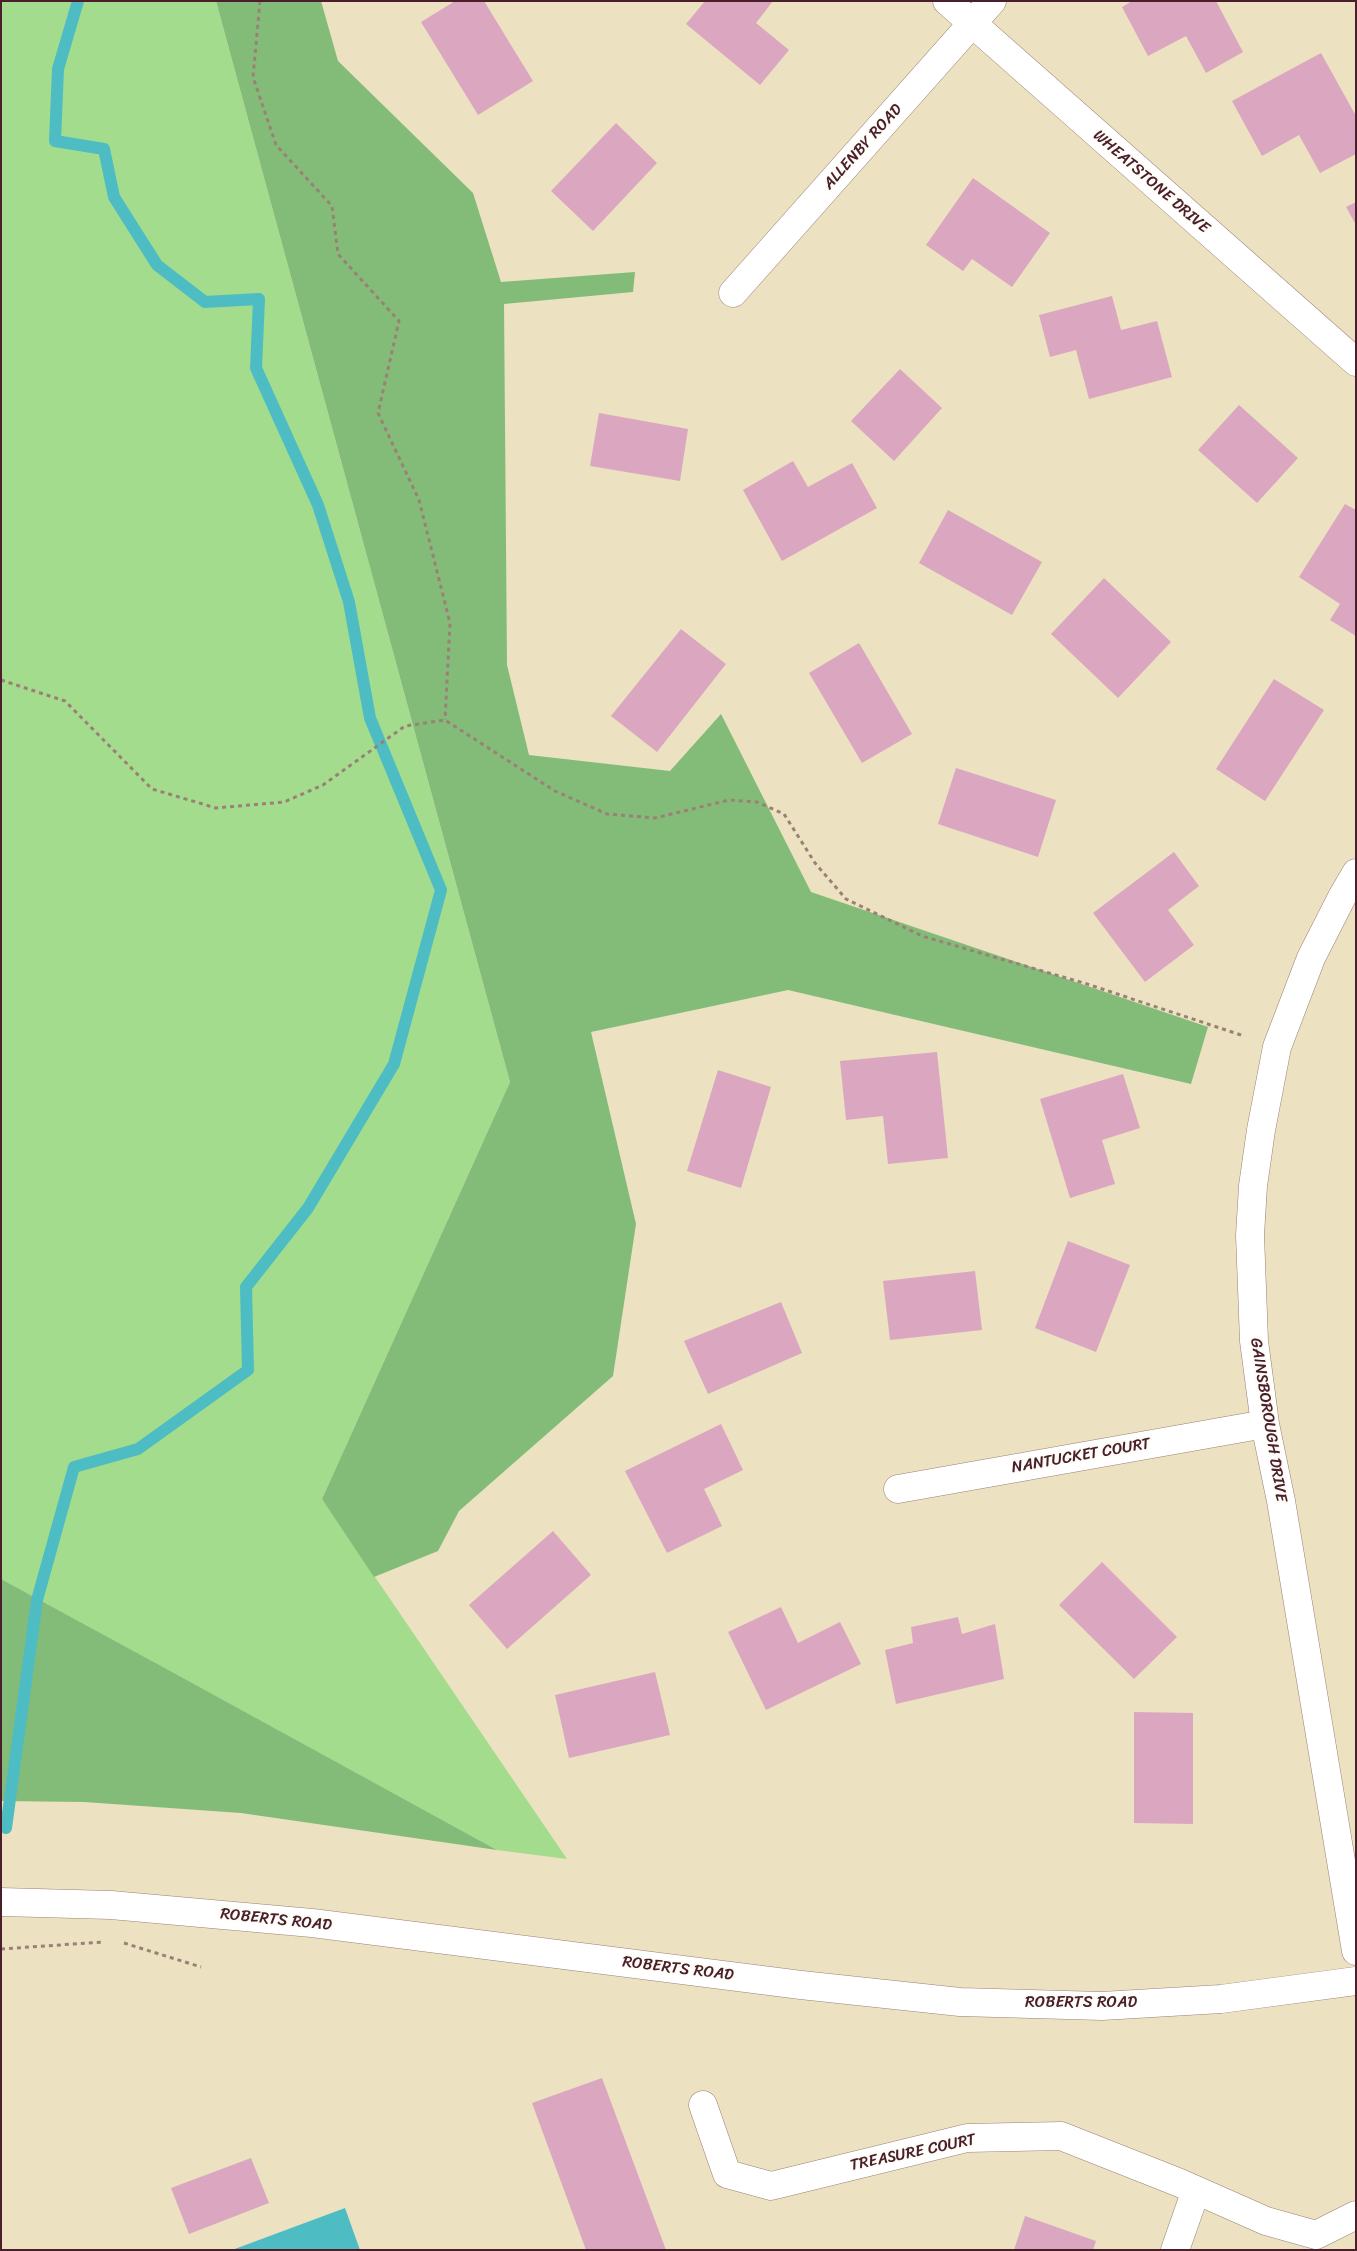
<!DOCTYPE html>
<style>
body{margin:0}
#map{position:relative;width:1357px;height:2251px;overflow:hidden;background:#ece1c0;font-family:Sriracha,sans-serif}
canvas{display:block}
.frame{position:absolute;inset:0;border:2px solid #4a1f2b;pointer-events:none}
</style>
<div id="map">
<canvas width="1357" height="2251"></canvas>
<div class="frame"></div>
</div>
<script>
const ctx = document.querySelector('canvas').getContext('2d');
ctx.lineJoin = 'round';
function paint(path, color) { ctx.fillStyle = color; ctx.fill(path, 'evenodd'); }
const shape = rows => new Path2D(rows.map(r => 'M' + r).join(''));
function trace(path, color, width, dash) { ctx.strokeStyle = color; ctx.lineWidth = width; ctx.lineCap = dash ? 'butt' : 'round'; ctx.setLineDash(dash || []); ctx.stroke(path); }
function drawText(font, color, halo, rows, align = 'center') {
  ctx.font = font + ' Sriracha,sans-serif'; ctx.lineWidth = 4; ctx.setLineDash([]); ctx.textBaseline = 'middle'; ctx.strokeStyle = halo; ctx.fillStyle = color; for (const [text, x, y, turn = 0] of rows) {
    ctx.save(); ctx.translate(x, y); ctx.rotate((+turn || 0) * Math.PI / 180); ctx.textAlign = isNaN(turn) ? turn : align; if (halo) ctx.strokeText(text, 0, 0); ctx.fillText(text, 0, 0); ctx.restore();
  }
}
const green = shape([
 [1,1,216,1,510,1082,322,1499,567,1859,497,1850,1,1579]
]);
const forest = shape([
 [216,1,321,1,338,61,473,193,501,282,635,272,633,292,504,304,507,665,529,755,670,771,721,714,811,892,1208,1027,1191,1084,788,990,591,1032,636,1224,613,1376,459,1511,438,1551,374,1577,322,1499,510,1082],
 [1,1579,172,1672,497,1850,241,1813,84,1802,1,1801]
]);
const water = shape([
 [345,2208,360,2250,232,2250]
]);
const stream = shape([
 [6,1828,37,1600,74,1467,138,1449,248,1370,246,1287,308,1208,394,1064,441,890,370,718,349,602,318,505,256,368,259,299,205,302,157,265,114,197,104,149,55,141,58,69,78,1]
]);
const building = shape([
 [455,1,484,1,533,81,478,115,421,22],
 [705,1,773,1,756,23,789,50,760,85,686,24],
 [1132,1,1216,1,1243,52,1206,73,1186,36,1148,56,1122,7],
 [1321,53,1356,116,1356,154,1320,173,1299,135,1262,156,1232,101],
 [616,123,657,163,593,231,551,191],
 [973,178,1050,233,1012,287,972,259,963,271,926,245],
 [1356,202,1356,225,1346,207],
 [1112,296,1121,330,1157,321,1172,377,1089,399,1076,350,1050,357,1039,315],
 [900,369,942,408,894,461,851,421],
 [1239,405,1298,458,1257,503,1198,450],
 [599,413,688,429,680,481,590,466],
 [793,461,808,487,852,463,877,508,782,561,743,490],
 [1345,504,1356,510,1356,636,1330,620,1340,604,1299,577],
 [948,510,1042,562,1012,615,919,563],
 [1104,578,1171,642,1118,698,1051,634],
 [681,629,726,664,657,752,611,716],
 [859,643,912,734,862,763,809,673],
 [1274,679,1324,710,1265,801,1216,769],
 [956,768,1056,800,1038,857,938,824],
 [1174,852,1199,886,1168,910,1194,945,1145,982,1093,913],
 [937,1052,948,1158,888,1164,883,1116,846,1120,840,1061],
 [718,1070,771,1087,741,1188,687,1171],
 [1123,1074,1140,1128,1102,1140,1115,1184,1070,1198,1040,1099],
 [1068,1241,1130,1265,1096,1352,1035,1328],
 [975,1271,982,1330,890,1340,883,1281],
 [781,1302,802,1353,708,1394,684,1341],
 [721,1424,743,1470,704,1489,722,1526,667,1553,625,1471],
 [553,1531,591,1575,507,1649,469,1605],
 [1102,1562,1177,1637,1134,1679,1059,1605],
 [781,1607,798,1643,840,1622,861,1664,766,1710,728,1632],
 [958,1617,962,1634,995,1624,1004,1679,896,1704,885,1650,913,1643,911,1627],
 [655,1672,670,1735,569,1758,555,1695],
 [1134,1712,1193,1713,1193,1824,1134,1823],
 [602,2078,666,2250,586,2250,532,2103],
 [251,2158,269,2203,189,2234,171,2188],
 [1025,2216,1096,2241,1093,2250,1014,2250]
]);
const path = shape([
 [260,1,253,77,276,145,332,206,338,254,399,321,378,413,419,500,450,623,445,720],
 [1,680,65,701,152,789,216,808,284,802,323,785,405,726,445,720,555,791,607,814,655,818,729,800,757,802,784,814,815,863,846,899,922,936,1087,984,1244,1036],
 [124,1943,201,1967],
 [1,1949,103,1942]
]);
const minor = shape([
 [947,1,1356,362],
 [733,293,992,1],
 [1356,873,1342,897,1311,958,1277,1047,1261,1130,1253,1186,1250,1235,1254,1341,1265,1424,1281,1501,1356,1951],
 [898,1489,1265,1424],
 [703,2105,727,2174,771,2186,967,2138,1061,2136,1180,2183,1266,2221,1316,2235,1356,2215],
 [1175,2250,1196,2190]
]);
const major = shape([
 [1,1902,111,1905,312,1923,801,1985,960,2002,1102,2006,1221,1999,1356,1981]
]);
const streetNames = [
 ["ALLENBY ROAD",863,147,-48],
 ["WHEATSTONE DRIVE",1151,182,41],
 ["GAINSBOROUGH DRIVE",1268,1420,81],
 ["NANTUCKET COURT",1081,1456,-10],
 ["ROBERTS ROAD",276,1920,6],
 ["ROBERTS ROAD",678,1969,7],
 ["ROBERTS ROAD",1081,2003],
 ["TREASURE COURT",913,2153,-12]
];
paint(green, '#a4dc8d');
paint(forest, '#83bc78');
paint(water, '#4ebdc3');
trace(stream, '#4ebdc3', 12);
paint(building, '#dba7c0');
trace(minor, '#9b8076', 29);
trace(major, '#9b8076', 29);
trace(path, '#9b8076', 3, [4, 4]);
trace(minor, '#fff', 28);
trace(major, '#fff', 28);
drawText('16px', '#4a1f2b', '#fdfcf7', streetNames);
</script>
